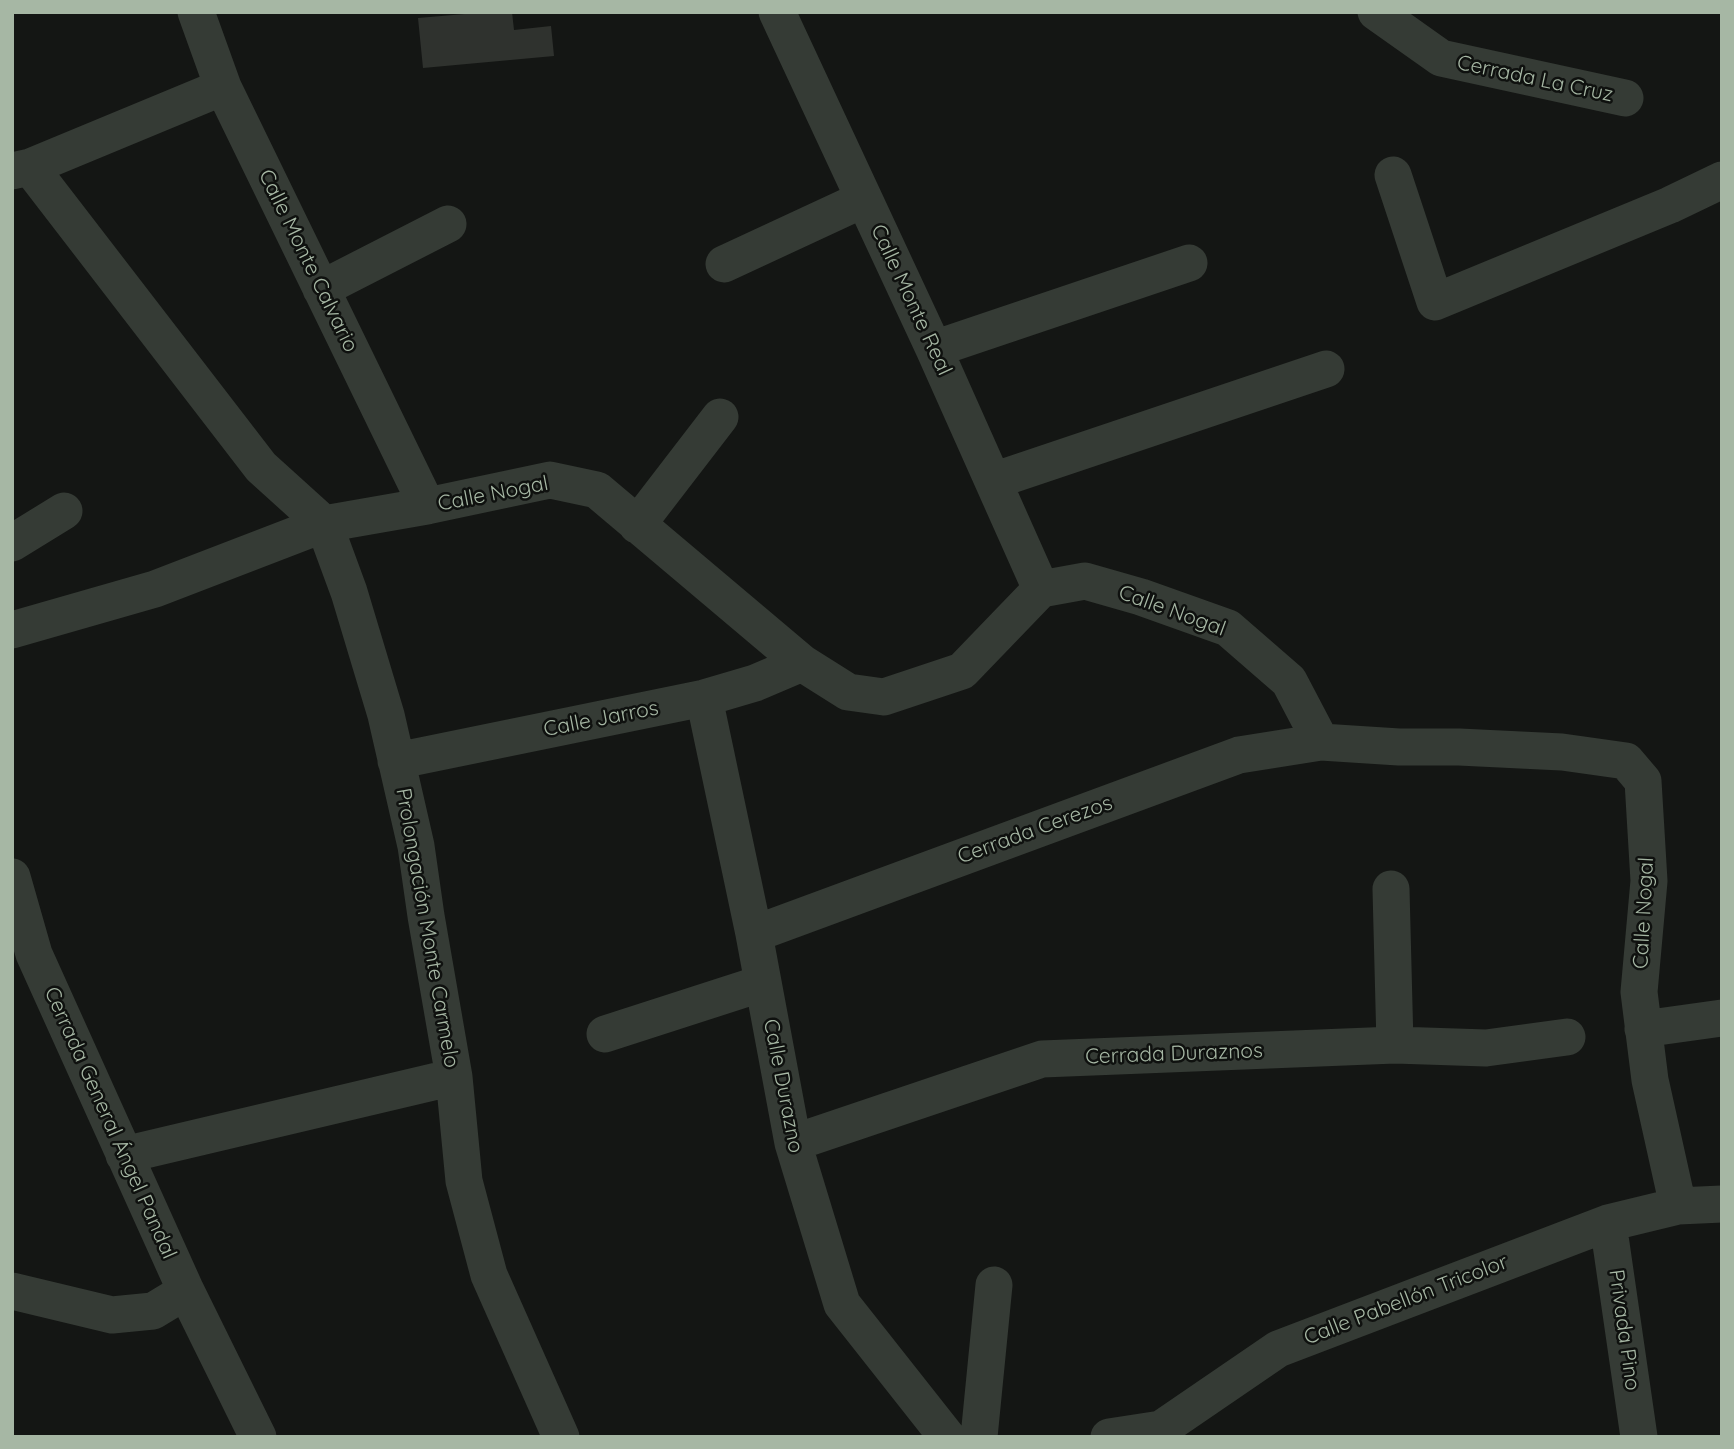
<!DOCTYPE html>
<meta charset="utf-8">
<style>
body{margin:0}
#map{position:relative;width:1734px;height:1449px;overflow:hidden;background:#141614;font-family:Quicksand,sans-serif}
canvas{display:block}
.frame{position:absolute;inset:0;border:14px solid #a6b7a4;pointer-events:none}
</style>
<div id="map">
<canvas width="1734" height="1449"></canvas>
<div class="frame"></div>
</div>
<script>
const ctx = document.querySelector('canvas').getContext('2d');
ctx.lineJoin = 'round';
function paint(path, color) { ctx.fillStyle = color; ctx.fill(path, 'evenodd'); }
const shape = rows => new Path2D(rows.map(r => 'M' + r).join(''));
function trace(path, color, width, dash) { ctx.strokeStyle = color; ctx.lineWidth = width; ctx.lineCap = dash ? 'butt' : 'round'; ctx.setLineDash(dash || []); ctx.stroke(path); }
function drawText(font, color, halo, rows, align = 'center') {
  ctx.font = font + ' Quicksand,sans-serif'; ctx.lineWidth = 5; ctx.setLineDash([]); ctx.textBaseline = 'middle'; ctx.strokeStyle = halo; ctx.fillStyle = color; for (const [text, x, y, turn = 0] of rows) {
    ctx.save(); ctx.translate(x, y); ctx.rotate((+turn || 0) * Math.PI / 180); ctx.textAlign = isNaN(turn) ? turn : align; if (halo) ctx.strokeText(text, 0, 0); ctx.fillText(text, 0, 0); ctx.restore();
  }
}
const building = shape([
 [488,12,512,12,514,30,551,26,554,56,423,68,418,18]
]);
const minor = shape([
 [196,12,223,87,427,506],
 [777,12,934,349,1041,589],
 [1376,12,1441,58,1625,98],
 [30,167,223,87],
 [12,171,30,167,261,467,324,524,349,592,386,715,416,846,426,916,454,1077,464,1181,489,1275,561,1437],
 [1393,175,1435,302,1670,205,1722,180],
 [724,264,864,199],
 [321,289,448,224],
 [934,349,1189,263],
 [993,481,1326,369],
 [637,525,720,417],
 [12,543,64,511],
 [12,630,155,589,324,524,427,506,550,480,597,490,802,663,848,692,884,697,962,671,1041,589,1085,581,1141,597,1228,628,1289,681,1321,742],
 [704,698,754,934,793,1143,842,1304,947,1437],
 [396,761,704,698,755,683,802,663],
 [12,877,34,954,186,1291,258,1437],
 [1391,889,1395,1045],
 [754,934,1239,755,1321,742,1399,747,1459,747,1562,752,1626,761,1643,781,1649,881,1639,992,1650,1080,1678,1206],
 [1643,1029,1722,1018],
 [605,1034,763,983],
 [793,1143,1042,1059,1395,1045,1486,1048,1567,1037],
 [124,1155,454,1077],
 [1608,1223,1639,1437],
 [12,1291,112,1315,153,1311,186,1291],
 [979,1437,994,1285],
 [1109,1437,1161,1429,1278,1349,1608,1223,1678,1206,1722,1204]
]);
const streetNames = [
 ["Cerrada La Cruz",1535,79,12],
 ["Calle Monte Calvario",308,261,64],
 ["Calle Monte Real",911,300,65],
 ["Calle Nogal",493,494,-11],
 ["Calle Nogal",1172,611,20],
 ["Calle Jarros",601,719,-11],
 ["Cerrada Cerezos",1035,830,-20],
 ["Calle Nogal",1644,913,-87],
 ["Prolongación Monte Carmelo",427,928,80],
 ["Cerrada Duraznos",1174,1054,-2],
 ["Calle Durazno",783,1086,79],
 ["Cerrada General Ángel Pandal",110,1123,66],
 ["Calle Pabellón Tricolor",1406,1300,-21],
 ["Privada Pino",1624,1330,82]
];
paint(building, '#2f322e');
trace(minor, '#353b35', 37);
drawText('21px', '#a6b7a4', '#0f110f', streetNames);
</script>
